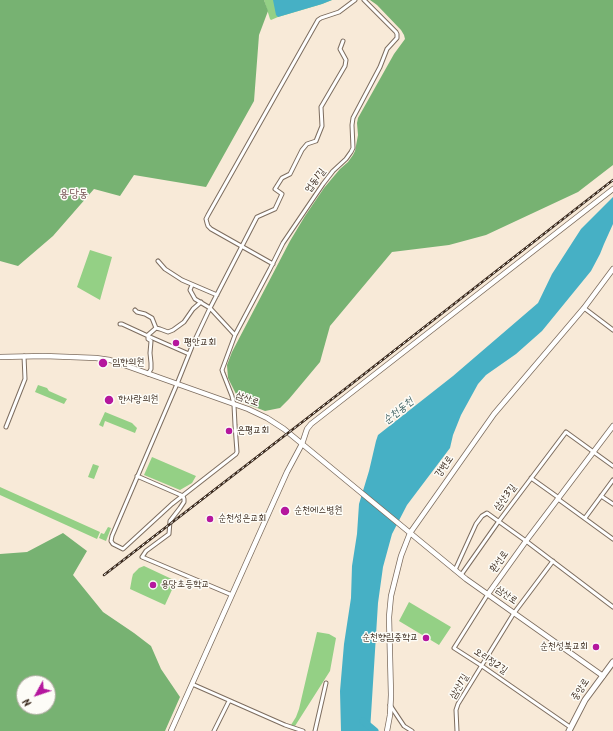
<!DOCTYPE html>
<meta charset="utf-8">
<style>
body{margin:0}
#map{position:relative;width:613px;height:731px;overflow:hidden;background:#f8ead8;font-family:Kalam,sans-serif}
canvas{display:block}
.north{position:absolute;left:16px;top:675px;width:40px;height:40px;box-sizing:border-box;background:#fdfcf7;border:1px solid #afa8a0;border-radius:50%;rotate:230deg;font-size:11px;font-weight:700;line-height:16px;text-align:center;color:#3b2a1e}
.north::after{content:'';display:block;margin:auto;width:14px;height:18px;background:#b5179e;clip-path:polygon(50% 0,100% 100%,50% 72%,0 100%)}
</style>
<div id="map">
<canvas width="613" height="731"></canvas>
<div class="north">N</div>
</div>
<script>
const ctx = document.querySelector('canvas').getContext('2d');
ctx.lineJoin = 'round';
function paint(path, color) { ctx.fillStyle = color; ctx.fill(path, 'evenodd'); }
const shape = rows => new Path2D(rows.map(r => 'M' + r).join(''));
function trace(path, color, width, dash) { ctx.strokeStyle = color; ctx.lineWidth = width; ctx.lineCap = dash ? 'butt' : 'round'; ctx.setLineDash(dash || []); ctx.stroke(path); }
function drawText(font, color, halo, rows, align = 'center') {
  ctx.font = font + ' Kalam,"Poor Story",sans-serif'; ctx.lineWidth = 3; ctx.setLineDash([]); ctx.textBaseline = 'middle'; ctx.strokeStyle = halo; ctx.fillStyle = color; for (const [text, x, y, turn = 0] of rows) {
    ctx.save(); ctx.translate(x, y); ctx.rotate((+turn || 0) * Math.PI / 180); ctx.textAlign = isNaN(turn) ? turn : align; if (halo) ctx.strokeText(text, 0, 0); ctx.fillText(text, 0, 0); ctx.restore();
  }
}
const green = shape([
 [264,0,332,0,322,4,278,17,271,20,270,19],
 [90,250,112,257,100,300,77,287],
 [38,385,47,388,49,391,67,399,64,404,35,392],
 [105,412,132,423,137,428,135,433,105,421,103,427,99,425],
 [152,457,196,476,192,483,180,490,144,475],
 [93,464,99,466,94,479,88,477],
 [0,487,100,532,97,539,0,495],
 [108,527,111,528,106,541,99,538,101,533,104,534],
 [144,566,176,581,165,605,130,589,132,578,133,574,139,568],
 [409,602,451,627,439,645,399,621],
 [317,632,329,634,336,638,330,671,295,726,291,725,296,717,299,709]
]);
const forest = shape([
 [0,0,264,0,268,11,259,35,254,101,206,187,134,175,120,196,94,189,53,236,18,266,0,261],
 [370,0,613,0,613,165,578,192,486,235,449,245,392,252,330,326,320,362,289,399,280,408,265,411,247,404,240,399,236,394,228,378,227,365,232,352,290,241,305,216,324,188,340,169,348,162,353,155,355,151,358,135,357,123,358,118,394,54,405,39,404,35,401,30,377,5],
 [63,533,87,551,73,575,103,612,134,633,151,646,161,669,180,697,165,731,0,731,0,554,27,552],
 [24,683,48,683,48,707,24,707]
]);
const water = shape([
 [273,0,332,0,322,4,278,17,276,15],
 [613,197,613,224,604,244,600,254,591,271,542,331,516,354,486,375,478,384,461,415,453,435,450,448,407,505,392,534,383,567,378,603,370,731,341,731,340,691,344,644,351,598,352,566,357,534,359,504,369,471,376,441,378,435,453,376,538,303,552,274,581,229]
]);
const river = shape([
 [363,721,375,731]
]);
const street = shape([
 [343,41,340,49,346,60,345,66,321,107,322,126,316,141,307,144,302,150,290,174,282,178,275,189,282,194,275,209,257,217,210,308,193,344,177,384,112,536,111,541,113,544,123,549,172,504,236,454,237,452,235,425,234,405,232,396,223,373,222,370,235,335,270,269,283,243,323,184,333,171,346,159,351,152,353,148,352,125,353,118,380,67,387,49,397,38,397,34,396,32,364,0],
 [158,261,165,269,182,280,217,295],
 [273,264,211,229,208,226,207,223,206,219,208,215,318,20,321,18,339,12,355,0],
 [192,285,190,290,195,299,210,308,235,335],
 [584,308,613,330],
 [135,310,137,312,145,314,152,318,156,328,148,335,148,339,151,341,150,353,151,363,151,369,148,374],
 [120,324,122,324,148,336,189,354],
 [156,328,160,329,168,332,173,330,184,322,193,309,201,302],
 [6,427,25,379,24,356],
 [137,476,183,496,184,499,184,502,180,508,170,521,169,534,146,551,142,557,232,595],
 [531,478,559,498],
 [601,496,613,504],
 [558,499,613,539],
 [585,518,613,480],
 [455,570,476,524,482,516,487,513,526,541,613,607],
 [461,575,499,521,566,432,613,466],
 [488,594,454,648,482,666,570,727],
 [192,684,285,725,303,731],
 [390,705,404,726,412,731],
 [214,731,229,701],
 [315,731,326,683],
 [457,731,456,710,458,704,514,613,553,561]
]);
const secondary = shape([
 [0,357,44,356,96,358,110,360,248,409,267,418,284,429,466,579,603,676],
 [488,594,526,541,613,426],
 [171,731,287,472,302,444,307,429,311,424,613,189],
 [387,731,390,715,391,695,389,617,391,596,401,556,410,533,494,414,584,308,613,269]
]);
const primary = shape([
 [569,731,585,700,613,662]
]);
const rail = shape([
 [104,575,345,389,613,180]
]);
const markers = [
 [176,343,4,"#b5179e"],
 [103,363,5,"#b5179e"],
 [109,400,5,"#b5179e"],
 [229,431,4,"#b5179e"],
 [285,511,5,"#b5179e"],
 [210,519,4,"#b5179e"],
 [153,585,4,"#b5179e"],
 [426,638,4,"#b5179e"],
 [596,647,4,"#b5179e"]
];
const streetNames = [
 ["업동1길",316,181,-54],
 ["삼산로",247,400,21],
 ["강변로",445,467,-55],
 ["삼산3길",506,498,-53],
 ["환선로",500,562,-54],
 ["삼산로",506,596,35],
 ["오리정2길",490,662,34],
 ["삼산1길",460,687,-59],
 ["중앙로",581,690,-56]
];
const poiNames = [
 ["평안교회",184,343],
 ["임한의원",112,363],
 ["한사랑의원",118,400],
 ["은평교회",237,431],
 ["순천에스병원",294,511],
 ["순천성은교회",218,519],
 ["용당초등학교",161,585],
 ["순천향림중학교",418,638,"right"],
 ["순천성북교회",588,647,"right"]
];
const waterNames = [
 ["순천동천",399,412,-39]
];
const quarterNames = [
 ["용당동",74,195]
];
paint(green, '#94d085');
paint(forest, '#77b272');
paint(water, '#46b0c5');
trace(river, '#46b0c5', 7);
trace(street, '#7d6d5f', 5);
trace(secondary, '#7d6d5f', 6);
trace(primary, '#7d6d5f', 7);
trace(street, '#fff', 3);
trace(secondary, '#fff', 4.5);
trace(primary, '#fff', 5);
trace(rail, '#3b2a1e', 2.5);
trace(rail, '#fdfcf7', 1, [3]);
for (const [x, y, r, color] of markers) { const dot = new Path2D(); dot.arc(x, y, r, 0, 2 * Math.PI); ctx.fillStyle = color; ctx.fill(dot); trace(dot, '#fdfcf7', 1.5); }
drawText('10px', '#3b2a1e', '#fdfcf7', streetNames);
drawText('10px', '#3b2a1e', '#fdfcf7', poiNames, 'left');
drawText('italic 11px', '#3f6061', '#fdfcf7', waterNames);
drawText('12px', '#775355', '#fdfcf7', quarterNames);
</script>
